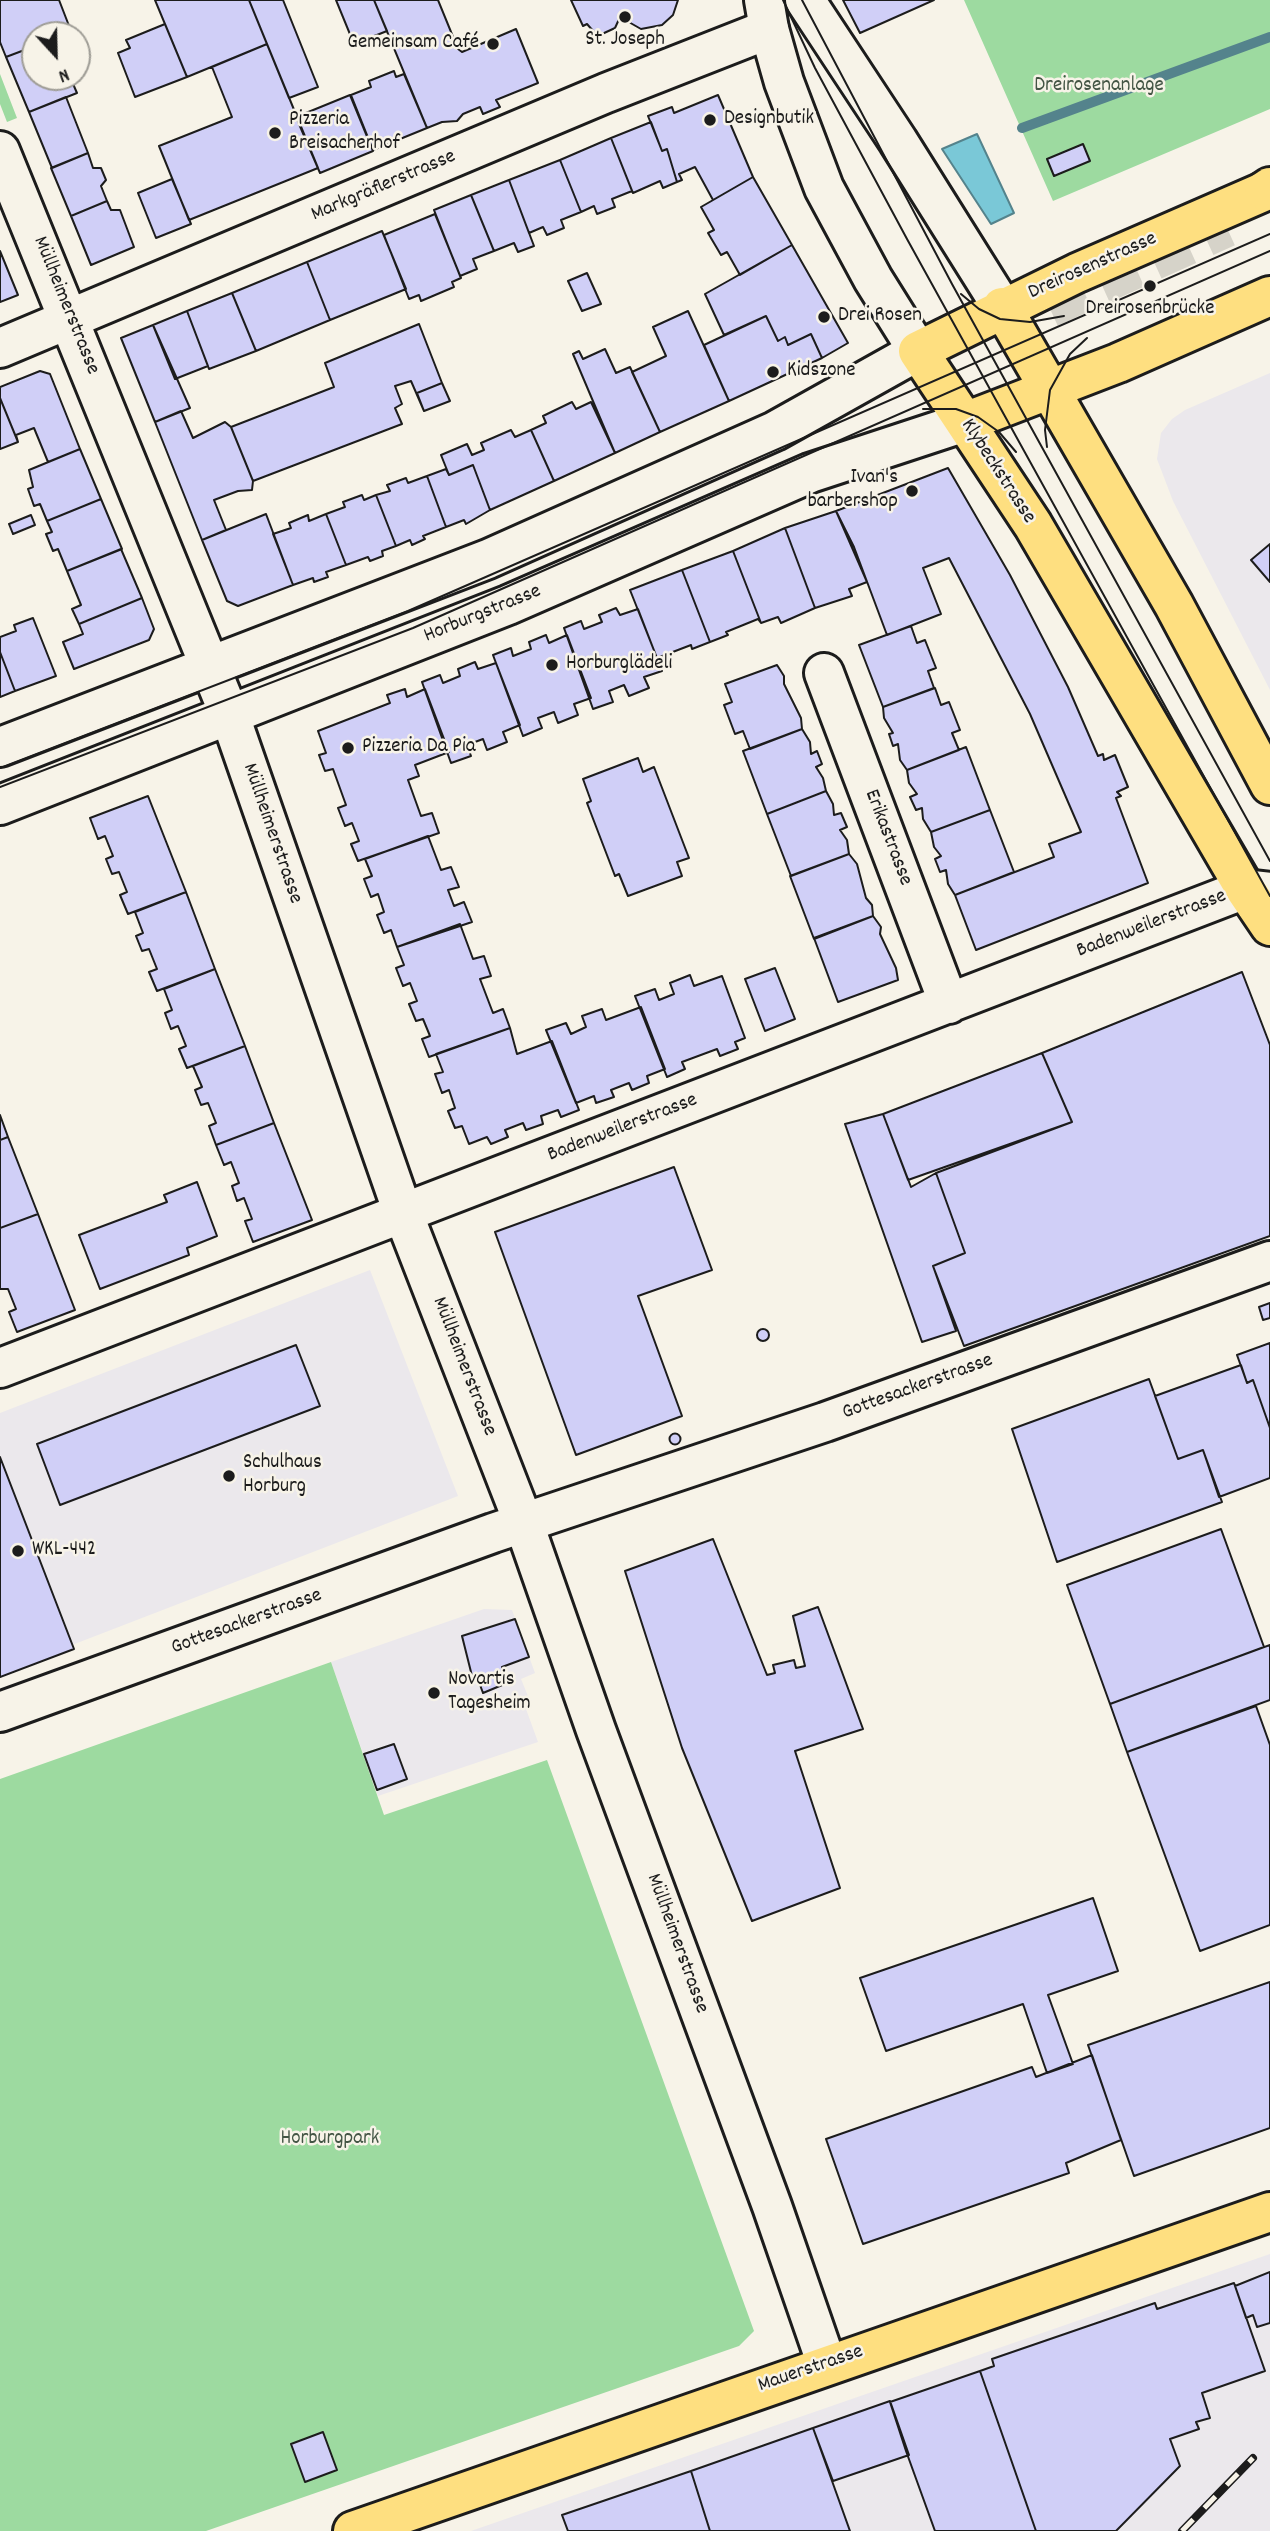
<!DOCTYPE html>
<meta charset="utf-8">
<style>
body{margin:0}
#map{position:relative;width:1270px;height:2531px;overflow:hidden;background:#f7f3e8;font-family:Dekko,sans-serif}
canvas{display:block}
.north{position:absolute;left:21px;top:21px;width:70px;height:70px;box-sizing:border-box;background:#f7f3e8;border:2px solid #9f9d96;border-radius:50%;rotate:158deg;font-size:19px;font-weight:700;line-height:28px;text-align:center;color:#1c1c1c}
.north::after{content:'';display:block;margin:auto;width:24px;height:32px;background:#1c1c1c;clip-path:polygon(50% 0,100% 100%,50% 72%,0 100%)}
</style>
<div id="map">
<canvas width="1270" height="2531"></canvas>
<div class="north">N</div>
</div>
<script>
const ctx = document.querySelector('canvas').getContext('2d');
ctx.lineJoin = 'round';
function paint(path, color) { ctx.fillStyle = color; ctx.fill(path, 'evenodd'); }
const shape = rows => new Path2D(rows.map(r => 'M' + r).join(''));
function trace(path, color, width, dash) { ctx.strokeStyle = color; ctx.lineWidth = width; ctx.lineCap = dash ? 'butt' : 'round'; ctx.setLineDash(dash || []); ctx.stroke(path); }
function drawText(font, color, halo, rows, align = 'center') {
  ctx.font = font + ' Dekko,sans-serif'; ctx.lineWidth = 5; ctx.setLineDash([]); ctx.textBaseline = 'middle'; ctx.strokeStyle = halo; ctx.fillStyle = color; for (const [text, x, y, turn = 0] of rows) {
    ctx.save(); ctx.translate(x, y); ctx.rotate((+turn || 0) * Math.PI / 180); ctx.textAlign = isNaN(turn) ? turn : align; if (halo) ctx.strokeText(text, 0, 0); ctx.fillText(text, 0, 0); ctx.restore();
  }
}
const built = shape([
 [1270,373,1270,690,1173,501,1157,459,1161,433,1172,419,1185,410],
 [370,1270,458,1496,72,1645,0,1457,0,1413],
 [484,1609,512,1610,535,1673,521,1679,532,1706,526,1709,538,1742,378,1796,331,1662],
 [1270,2254,1270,2531,471,2531]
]);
const green = shape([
 [964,0,1270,0,1270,109,1053,201],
 [0,74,17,118,7,122,0,104],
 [331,1662,384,1815,547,1760,754,2331,739,2346,206,2531,0,2531,0,1779]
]);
const water = shape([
 [977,134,1014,213,991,224,942,149,977,134]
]);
const stream = shape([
 [1022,128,1270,37]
]);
const building = shape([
 [0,0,59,0,71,31,61,35,35,35,35,46,6,57,0,42,0,0],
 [155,0,249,0,267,44,187,77,155,0],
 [249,0,283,0,318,87,289,98,249,0],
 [336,0,374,0,387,31,354,44,336,0],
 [374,0,438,0,458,49,462,52,516,29,538,83,496,100,500,107,483,114,480,107,463,114,457,121,442,122,427,128,374,0],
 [571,0,678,0,673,15,662,25,641,29,620,17,615,28,602,34,594,32,587,24,583,26,571,0],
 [843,0,934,0,860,33,843,0],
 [165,24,187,77,135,97,118,53,130,48,126,40,165,24],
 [267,44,318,168,189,220,159,146,232,117,212,67,267,44],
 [35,46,35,77,70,77,77,93,29,112,6,57,35,46],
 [394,71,396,77,404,74,427,128,373,150,351,95,371,87,369,81,394,71],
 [350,95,373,151,320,173,296,117,350,95],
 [718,95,753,177,713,200,695,167,679,174,682,180,677,182,667,149,662,151,648,116,672,107,674,113,718,95],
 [66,97,88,153,52,168,29,112,66,97],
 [651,122,662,151,667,149,677,182,663,188,660,181,633,193,611,138,651,122],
 [611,138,632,191,612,199,615,207,597,214,594,206,581,212,560,160,611,138],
 [1083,144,1090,161,1054,176,1047,159,1083,144],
 [88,153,93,168,101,168,106,180,101,186,107,201,71,216,51,168,88,153],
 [560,160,581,212,561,220,564,228,547,235,543,227,529,233,509,180,560,160],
 [753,177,792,245,740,275,727,252,721,255,708,233,714,230,701,207,753,177],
 [172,179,191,224,156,238,138,193,172,179],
 [509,180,534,246,518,252,514,243,494,251,471,195,509,180],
 [471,195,494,251,473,259,477,269,460,276,434,210,471,195],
 [107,201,111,210,120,210,134,247,91,265,71,216,107,201],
 [435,214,461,278,452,282,454,287,421,301,419,295,409,299,384,235,435,214],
 [382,231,406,289,330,320,307,262,382,231],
 [792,245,848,343,822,358,811,334,788,345,785,337,778,341,766,316,724,335,705,294,792,245],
 [0,251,18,295,0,302,0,251],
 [307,262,330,320,256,351,232,293,307,262],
 [587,273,601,304,582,311,568,281,587,273],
 [232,293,256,351,209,369,187,311,232,293],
 [187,311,208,366,175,379,153,325,187,311],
 [688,311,729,401,660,432,632,372,666,356,653,327,688,311],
 [766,316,778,341,785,337,788,345,811,334,822,358,729,401,704,345,766,316],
 [419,324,442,383,417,393,424,411,411,381,395,386,402,404,395,408,402,424,253,481,231,427,334,387,325,363,419,324],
 [153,325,190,408,155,422,121,338,153,325],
 [605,349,616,373,630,367,660,432,615,453,573,354,579,351,583,359,605,349],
 [40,371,50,374,80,449,48,462,34,428,16,435,18,442,0,398,0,387,40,371],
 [442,383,450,401,424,411,417,393,442,383],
 [0,398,18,442,0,449,0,398],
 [572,402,576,409,591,402,615,453,554,481,531,430,546,423,543,416,572,402],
 [181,411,193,438,225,422,231,427,253,481,252,490,238,491,214,500,226,530,202,540,155,422,181,411],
 [511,430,515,437,531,430,554,481,490,510,473,465,449,475,441,455,467,444,472,455,484,450,481,443,511,430],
 [80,449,101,499,47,521,40,504,34,506,28,489,33,487,29,470,80,449],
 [473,465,490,510,466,524,464,520,446,527,427,476,446,469,449,475,473,465],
 [948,468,1010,575,1068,687,1098,756,1103,754,1104,760,1115,755,1128,787,1117,792,1121,796,1116,798,1148,883,976,950,955,895,1054,857,1049,844,1081,832,1030,714,949,558,923,568,941,614,887,635,854,547,836,511,948,468],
 [427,476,446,527,423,536,425,539,412,545,410,540,396,546,376,495,390,491,387,485,406,478,408,483,427,476],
 [362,495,364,500,376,495,396,546,382,551,383,556,370,561,368,557,346,565,326,514,345,507,343,502,362,495],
 [101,499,122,549,67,571,58,549,53,551,46,534,52,532,47,521,101,499],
 [836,511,867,582,849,589,852,596,815,608,785,528,836,511],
 [266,514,293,585,238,606,227,601,202,540,266,514],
 [326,514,346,565,326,572,328,577,314,582,313,578,293,585,273,534,291,528,289,523,308,515,309,521,326,514],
 [31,515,35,525,13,534,9,524,31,515],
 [785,528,815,608,781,623,778,617,761,623,733,551,785,528],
 [1270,544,1270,582,1251,560,1270,544],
 [121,549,142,598,79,624,72,609,81,605,67,571,121,549],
 [733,551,761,623,758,619,726,632,728,635,710,642,682,570,733,551],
 [682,570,710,642,692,649,691,645,657,658,630,590,682,570],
 [142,598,154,629,149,640,74,669,63,642,83,634,79,624,142,598],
 [616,608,620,615,638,609,662,671,644,677,649,688,629,696,624,685,609,691,613,702,593,709,564,628,581,621,584,629,602,622,599,615,616,608],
 [33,618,56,676,15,691,0,652,0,637,16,631,14,625,33,618],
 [911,626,917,643,925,640,936,668,928,671,934,688,883,707,859,645,911,626],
 [546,635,549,643,567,635,591,698,574,704,578,715,558,723,554,712,538,718,542,728,523,736,493,655,511,648,513,656,531,649,529,642,546,635],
 [0,652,15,691,0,697,0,652],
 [475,662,478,669,496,663,520,725,503,732,507,742,487,750,483,739,467,745,471,756,451,763,422,682,440,675,443,683,460,676,458,669,475,662],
 [777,665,784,676,784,684,801,718,802,729,750,749,743,731,735,734,724,705,732,702,725,684,777,665],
 [935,688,941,705,949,702,960,730,952,733,959,750,907,770,900,760,898,744,893,746,889,734,893,733,884,718,883,707,935,688],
 [405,689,407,697,425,689,449,752,415,765,419,776,408,780,421,816,432,813,439,833,358,861,351,844,359,841,352,823,345,826,338,808,346,805,333,769,325,771,319,755,326,753,318,731,390,703,387,695,405,689],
 [802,729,810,742,811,754,817,751,822,764,816,767,823,778,826,791,767,814,743,751,802,729],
 [966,747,990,810,931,832,923,819,922,808,916,810,910,797,917,794,909,783,907,770,966,747],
 [638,758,643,772,654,767,689,858,677,862,682,876,628,896,619,874,615,876,587,803,591,801,583,779,638,758],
 [826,791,833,804,834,815,841,813,847,827,840,830,847,840,849,854,791,876,767,814,826,791],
 [148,796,186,892,128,914,120,895,127,892,119,872,112,874,106,859,113,856,105,836,98,839,90,818,148,796],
 [990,810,1014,872,955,895,948,884,946,870,940,872,935,859,941,856,934,847,931,832,990,810],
 [428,836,441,870,451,867,459,887,448,890,454,906,464,902,472,922,397,947,391,930,384,933,377,915,384,912,378,894,371,897,364,879,372,876,365,859,428,836],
 [849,854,857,864,866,898,872,905,873,916,814,939,790,876,849,854],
 [186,892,215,969,157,991,149,972,157,969,149,949,142,951,136,936,143,933,135,912,186,892],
 [873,916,881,927,880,934,896,968,898,980,838,1002,814,938,873,916],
 [460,924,473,959,484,956,491,976,480,979,493,1013,503,1009,510,1028,429,1057,422,1039,430,1036,423,1019,416,1021,409,1004,417,1001,410,983,403,986,396,968,404,965,397,947,460,924],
 [775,968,795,1019,765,1031,745,979,775,968],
 [215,969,245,1046,187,1068,179,1049,186,1046,178,1026,171,1029,165,1013,172,1010,164,989,215,969],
 [1242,972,1270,1045,1270,1236,964,1346,933,1266,965,1253,936,1173,1072,1122,1042,1053,1242,972],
 [690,975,694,986,722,976,745,1038,735,1042,738,1049,720,1056,717,1049,682,1062,685,1069,667,1077,635,996,655,989,659,1000,674,994,670,983,690,975],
 [641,1007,665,1069,647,1076,649,1083,632,1090,629,1083,611,1090,614,1097,596,1103,594,1096,576,1103,546,1030,566,1023,571,1034,586,1027,582,1016,602,1009,606,1020,641,1007],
 [510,1028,517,1054,552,1041,579,1110,561,1117,558,1110,541,1116,543,1124,526,1130,523,1123,505,1130,508,1137,491,1144,487,1137,469,1144,462,1126,455,1128,448,1111,455,1108,449,1090,442,1093,435,1074,443,1072,436,1054,510,1028],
 [245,1046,274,1123,216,1145,209,1126,216,1123,208,1103,201,1105,195,1090,202,1087,193,1066,245,1046],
 [1042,1053,1072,1122,908,1180,883,1114,1042,1053],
 [883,1114,911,1187,936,1173,965,1253,933,1266,956,1331,922,1342,845,1124,883,1114],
 [0,1115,8,1137,0,1140,0,1115],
 [274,1123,312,1220,253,1242,245,1221,252,1219,244,1198,237,1201,232,1186,239,1183,231,1162,224,1165,216,1145,274,1123],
 [8,1137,38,1214,0,1228,0,1140,8,1137],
 [674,1167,712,1270,638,1296,682,1416,576,1455,495,1232,674,1167],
 [197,1182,217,1236,187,1248,189,1255,100,1289,79,1235,167,1202,164,1195,197,1182],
 [38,1214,75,1310,17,1332,9,1312,16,1309,8,1289,0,1289,0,1228,38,1214],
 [1270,1303,1270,1318,1263,1320,1259,1307,1270,1303],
 '757 1335a6 6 0 1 1 12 0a6 6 0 1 1-12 0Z',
 [1270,1343,1270,1428,1253,1380,1247,1383,1237,1355,1270,1343],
 [296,1345,320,1406,60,1505,37,1444,296,1345],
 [1241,1365,1247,1383,1253,1380,1270,1428,1270,1478,1219,1497,1203,1450,1178,1459,1155,1396,1241,1365],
 [1149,1379,1178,1459,1203,1450,1222,1502,1057,1562,1012,1429,1149,1379],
 '669.5 1439a5.5 5.5 0 1 1 11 0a5.5 5.5 0 1 1-11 0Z',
 [0,1457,74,1649,0,1677,0,1457],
 [1221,1529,1264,1647,1110,1704,1067,1585,1221,1529],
 [713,1539,767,1675,775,1673,773,1665,794,1660,796,1668,805,1666,793,1616,818,1607,863,1729,795,1751,840,1888,752,1921,682,1748,625,1571,713,1539],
 [515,1619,529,1657,502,1667,507,1683,483,1693,476,1674,472,1676,462,1636,515,1619],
 [1270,1645,1270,1700,1127,1752,1110,1704,1270,1645],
 [1256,1706,1270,1745,1270,1925,1200,1951,1127,1752,1256,1706],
 [394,1744,407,1779,377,1790,364,1754,394,1744],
 [1093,1898,1118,1971,1048,1995,1073,2064,1047,2073,1023,2004,886,2051,860,1978,1093,1898],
 [1270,1982,1270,2128,1134,2176,1088,2045,1270,1982],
 [1092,2055,1121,2140,1066,2163,1069,2173,863,2244,826,2139,1032,2067,1036,2077,1092,2055],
 [1270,2272,1270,2323,1257,2327,1253,2315,1246,2318,1235,2286,1270,2272],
 [1234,2283,1265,2371,1202,2393,1210,2418,1196,2422,1199,2429,1170,2439,1180,2466,1116,2531,1036,2531,980,2371,994,2366,992,2359,1155,2303,1157,2309,1234,2283],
 [980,2371,1036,2531,935,2531,906,2451,890,2402,980,2371],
 [890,2401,909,2455,833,2481,813,2428,890,2401],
 [813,2428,850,2531,710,2531,691,2471,813,2428],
 [323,2432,337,2470,305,2482,291,2444,323,2432],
 [691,2471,710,2531,568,2531,562,2515,691,2471]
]);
const highwayTunnel = shape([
 [998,332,1227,228]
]);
const street = shape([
 [0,151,230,716,403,1213,524,1524,596,1730,772,2206,827,2365],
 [0,348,606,93,769,29],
 [824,673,949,1004],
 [0,747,488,559,775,431,918,351],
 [0,805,508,605,810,473,965,422],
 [0,1368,1245,889,1270,892],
 [0,1712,493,1533,825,1422,1270,1261]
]);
const secondary = shape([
 [764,0,769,29,784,82,824,188,873,279,918,351],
 [805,0,898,141,1002,307]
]);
const primary = shape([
 [1270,189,1077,273,918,351,1033,525,1245,889,1270,926],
 [1002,307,1174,605,1270,785],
 [965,422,1118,363,1270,296],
 [353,2531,1270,2212]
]);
const highway = shape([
 [1264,191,1270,187]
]);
const tram = shape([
 [783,0,815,68,907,239,1270,896],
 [802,0,952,284,1270,861],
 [961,294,979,309,1000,319,1030,322,1064,316],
 [923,409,956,409,978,417,999,432,1016,452],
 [1047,447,1045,430,1050,390,1070,354,1087,338],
 [0,768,408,611,1270,234],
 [0,787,413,628,1270,251]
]);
const rail = shape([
 [1182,2531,1253,2458]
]);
const markers = [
 [625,17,7,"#1c1c1c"],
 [493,44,7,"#1c1c1c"],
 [710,120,7,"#1c1c1c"],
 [275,133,7,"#1c1c1c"],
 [1150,286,7,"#1c1c1c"],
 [824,317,7,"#1c1c1c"],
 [773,372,7,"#1c1c1c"],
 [912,491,7,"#1c1c1c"],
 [552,665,7,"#1c1c1c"],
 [348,748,7,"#1c1c1c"],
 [229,1476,7,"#1c1c1c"],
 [18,1551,7,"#1c1c1c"],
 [434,1693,7,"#1c1c1c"]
];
const poiNames = [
 ["St. Joseph",625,41,"center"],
 ["Gemeinsam Café",479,44,"right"],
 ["Designbutik",724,120],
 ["Pizzeria",289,121],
 ["Breisacherhof",289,145],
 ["Dreirosenbrücke",1150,310,"center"],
 ["Drei Rosen",838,317],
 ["Kidszone",787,372],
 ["Ivan's",898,479,"right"],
 ["barbershop",898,503,"right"],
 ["Horburglädeli",566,665],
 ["Pizzeria Da Pia",362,748],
 ["Schulhaus",243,1464],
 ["Horburg",243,1488],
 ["WKL-442",32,1551],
 ["Novartis",448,1681],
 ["Tagesheim",448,1705]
];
const parkNames = [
 ["Dreirosenanlage",1099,87],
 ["Horburgpark",330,2140]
];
const streetNames = [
 ["Markgräflerstrasse",384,187,-23],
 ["Dreirosenstrasse",1093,267,-24],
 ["Müllheimerstrasse",65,306,68],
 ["Klybeckstrasse",997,472,57],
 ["Horburgstrasse",483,615,-22],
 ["Müllheimerstrasse",271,834,71],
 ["Erikastrasse",887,838,69],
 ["Badenweilerstrasse",1152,925,-21],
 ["Badenweilerstrasse",623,1129,-21],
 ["Müllheimerstrasse",463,1367,69],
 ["Gottesackerstrasse",918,1388,-20],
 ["Gottesackerstrasse",247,1623,-20],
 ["Müllheimerstrasse",676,1944,70],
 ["Mauerstrasse",811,2370,-19]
];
paint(built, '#ebe8ec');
paint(green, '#9ddaa0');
paint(water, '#7ac8d7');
trace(water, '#54838c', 2);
trace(stream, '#54838c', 10);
paint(building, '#d0cff7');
trace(building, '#1c1c1c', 2);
trace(highwayTunnel, '#d6d3c9', 38, [38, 19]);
trace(street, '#1c1c1c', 44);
trace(secondary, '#1c1c1c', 44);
trace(primary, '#1c1c1c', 44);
trace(highway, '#1c1c1c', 44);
trace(street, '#f7f3e8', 38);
trace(secondary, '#f7f3e8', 38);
trace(primary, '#fedf80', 38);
trace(highway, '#fedf80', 38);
trace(tram, '#1c1c1c', 2);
trace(rail, '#1c1c1c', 8);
trace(rail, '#f7f3e8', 5, [16]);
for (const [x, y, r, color] of markers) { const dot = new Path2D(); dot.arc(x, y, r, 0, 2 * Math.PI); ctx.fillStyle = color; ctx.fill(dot); trace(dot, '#f7f3e8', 2.5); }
drawText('21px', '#1c1c1c', '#f7f3e8', poiNames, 'left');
drawText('21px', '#435544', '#f7f3e8', parkNames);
drawText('21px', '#1c1c1c', '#f7f3e8', streetNames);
</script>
